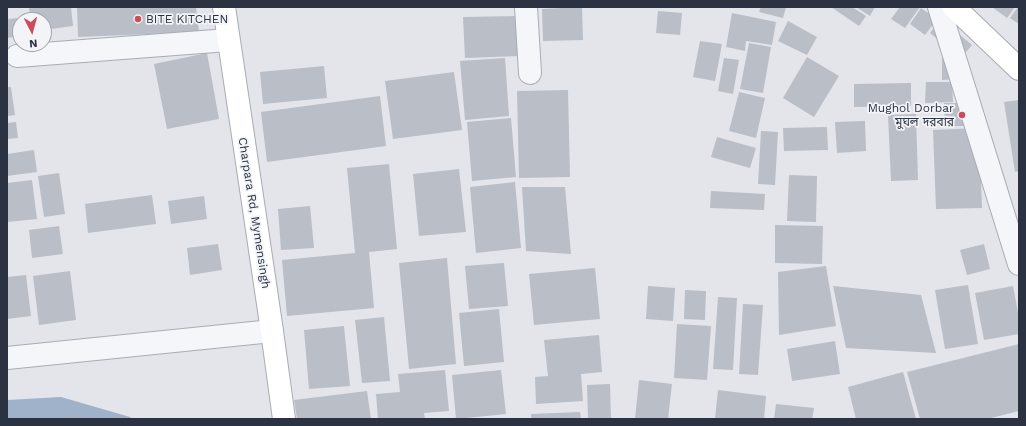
<!DOCTYPE html>
<meta charset="utf-8">
<style>
body{margin:0}
#map{position:relative;width:1026px;height:426px;overflow:hidden;background:#e3e5ea;font-family:"Work Sans",sans-serif}
canvas{display:block}
.frame{position:absolute;inset:0;border:8px solid #2b3342;pointer-events:none}
.north{position:absolute;left:12px;top:12px;width:40px;height:40px;box-sizing:border-box;background:#f2f4f8;border:1px solid #a2a7af;border-radius:50%;rotate:174deg;font-size:11px;font-weight:700;line-height:16px;text-align:center;color:#2b3342}
.north::after{content:'';display:block;margin:auto;width:14px;height:18px;background:#cb4c5b;clip-path:polygon(50% 0,100% 100%,50% 72%,0 100%)}
</style>
<div id="map">
<canvas width="1026" height="426"></canvas>
<div class="frame"></div>
<div class="north">N</div>
</div>
<script>
const ctx = document.querySelector('canvas').getContext('2d');
ctx.lineJoin = 'round';
function paint(path, color) { ctx.fillStyle = color; ctx.fill(path, 'evenodd'); }
const shape = rows => new Path2D(rows.map(r => 'M' + r).join(''));
function trace(path, color, width, dash) { ctx.strokeStyle = color; ctx.lineWidth = width; ctx.lineCap = dash ? 'butt' : 'round'; ctx.setLineDash(dash || []); ctx.stroke(path); }
function drawText(font, color, halo, rows, align = 'center') {
  ctx.font = font + ' "Work Sans","Noto Sans Bengali",sans-serif'; ctx.lineWidth = 3.5; ctx.setLineDash([]); ctx.textBaseline = 'middle'; ctx.strokeStyle = halo; ctx.fillStyle = color; for (const [text, x, y, turn = 0] of rows) {
    ctx.save(); ctx.translate(x, y); ctx.rotate((+turn || 0) * Math.PI / 180); ctx.textAlign = isNaN(turn) ? turn : align; if (halo) ctx.strokeText(text, 0, 0); ctx.fillText(text, 0, 0); ctx.restore();
  }
}
const water = shape([
 [61,397,130,417,132,419,7,419,7,400]
]);
const building = shape([
 [29,7,71,7,73,26,44,30,44,20,30,20],
 [77,7,196,7,199,32,78,37],
 [582,7,583,40,543,41,542,9],
 [761,7,786,7,783,18,759,12],
 [831,7,852,7,866,16,859,26],
 [856,7,875,7,870,16],
 [900,7,920,7,905,28,891,19],
 [992,7,1015,7,1007,18],
 [1018,7,1019,7,1019,24,1010,18],
 [921,8,937,19,925,35,910,24],
 [658,11,682,13,680,35,656,33],
 [732,13,776,22,772,45,746,41,745,51,726,47],
 [519,16,520,56,465,58,463,17],
 [20,18,20,36,7,38,7,19],
 [941,19,972,45,961,58,930,33],
 [788,21,817,37,807,55,778,41],
 [700,41,722,44,715,81,693,77],
 [749,43,771,47,763,93,740,89],
 [207,53,219,119,167,129,154,64],
 [807,57,839,76,814,117,783,98],
 [505,58,509,116,465,120,460,61],
 [724,58,739,60,733,94,718,91],
 [942,58,958,58,959,79,942,80],
 [324,66,327,98,263,104,260,72],
 [454,72,462,130,393,139,385,81],
 [926,82,952,82,953,102,925,103],
 [911,83,911,106,854,107,854,84],
 [7,87,11,87,15,115,7,116],
 [568,90,570,177,519,178,517,91],
 [739,92,765,98,756,138,729,131],
 [380,96,386,146,267,162,261,112],
 [1019,100,1019,171,1015,172,1004,102],
 [944,103,979,103,979,126,945,126],
 [916,114,918,180,891,181,888,115],
 [511,118,516,177,472,181,467,122],
 [865,121,866,151,837,153,835,122],
 [16,122,18,138,7,139,7,123],
 [827,127,828,150,784,151,783,128],
 [979,128,982,208,936,209,933,130],
 [761,131,778,132,775,185,758,184],
 [717,137,756,148,750,168,711,157],
 [34,150,37,172,7,176,7,154],
 [389,164,397,249,369,252,374,308,287,316,282,260,355,253,347,168],
 [459,169,466,232,419,236,413,174],
 [59,173,65,214,44,217,38,176],
 [789,175,817,176,816,222,787,221],
 [32,180,37,219,7,222,7,183],
 [515,182,521,248,476,253,470,187],
 [522,187,565,187,571,254,526,251],
 [711,191,765,194,764,210,710,208],
 [152,195,156,224,88,233,85,204],
 [204,196,207,219,171,224,168,201],
 [310,206,314,248,281,250,278,209],
 [775,225,823,226,822,264,775,263],
 [59,226,63,254,32,258,29,230],
 [218,244,222,270,190,275,187,248],
 [984,244,990,269,967,275,960,250],
 [447,258,456,364,409,369,399,263],
 [504,263,508,306,469,309,465,266],
 [826,266,836,326,779,335,778,272],
 [595,268,600,319,534,325,529,274],
 [70,271,76,320,39,325,33,276],
 [26,275,31,316,7,319,7,277],
 [968,285,978,344,945,349,935,290],
 [648,286,675,288,673,321,646,319],
 [833,286,921,295,936,353,846,348],
 [1013,286,1019,318,1019,334,984,340,975,293],
 [685,290,706,291,705,320,684,319],
 [718,297,737,298,733,370,713,369],
 [743,304,763,305,758,375,739,374],
 [499,309,504,362,464,366,459,313],
 [384,317,390,381,362,383,355,320],
 [677,324,711,326,707,380,674,378],
 [344,326,350,386,309,389,304,330],
 [599,335,602,372,581,374,583,401,536,404,535,377,548,376,544,340],
 [835,341,840,374,792,381,787,349],
 [1019,344,1019,411,987,419,920,419,907,372],
 [445,370,449,411,424,413,425,419,378,419,376,394,400,392,398,374],
 [501,370,506,414,456,419,452,375],
 [903,372,916,419,856,419,848,387],
 [639,380,672,384,668,419,635,419],
 [610,384,611,419,588,419,587,385],
 [718,390,766,396,764,419,715,419],
 [367,391,371,419,297,419,294,400],
 [776,404,814,408,812,419,774,419],
 [580,412,581,419,531,419,531,414]
]);
const minor = shape([
 [526,7,530,73],
 [939,7,1019,264],
 [17,56,228,40]
]);
const tertiary = shape([
 [7,358,272,331]
]);
const secondary = shape([
 [224,7,272,331,284,419],
 [954,7,1019,69]
]);
const markers = [
 [138,19,4,"#cb4c5b"],
 [962,115,4,"#cb4c5b"]
];
const poiNames = [
 ["BITE KITCHEN",146,19],
 ["Mughol Dorbar",954,108,"right"],
 ["মুঘল দরবার",954,122,"right"]
];
const streetNames = [
 ["Charpara Rd, Mymensingh",254,213,81]
];
paint(water, '#9fb2c9');
paint(building, '#babec7');
trace(minor, '#a8acb4', 24);
trace(tertiary, '#a8acb4', 24);
trace(secondary, '#a8acb4', 24);
trace(minor, '#f5f6f9', 22);
trace(tertiary, '#f5f6f9', 22);
trace(secondary, '#fff', 22);
for (const [x, y, r, color] of markers) { const dot = new Path2D(); dot.arc(x, y, r, 0, 2 * Math.PI); ctx.fillStyle = color; ctx.fill(dot); trace(dot, '#f2f4f8', 1.5); }
drawText('12px', '#2b3342', '#f2f4f8', poiNames, 'left');
drawText('12px', '#2b3342', '#f2f4f8', streetNames);
</script>
